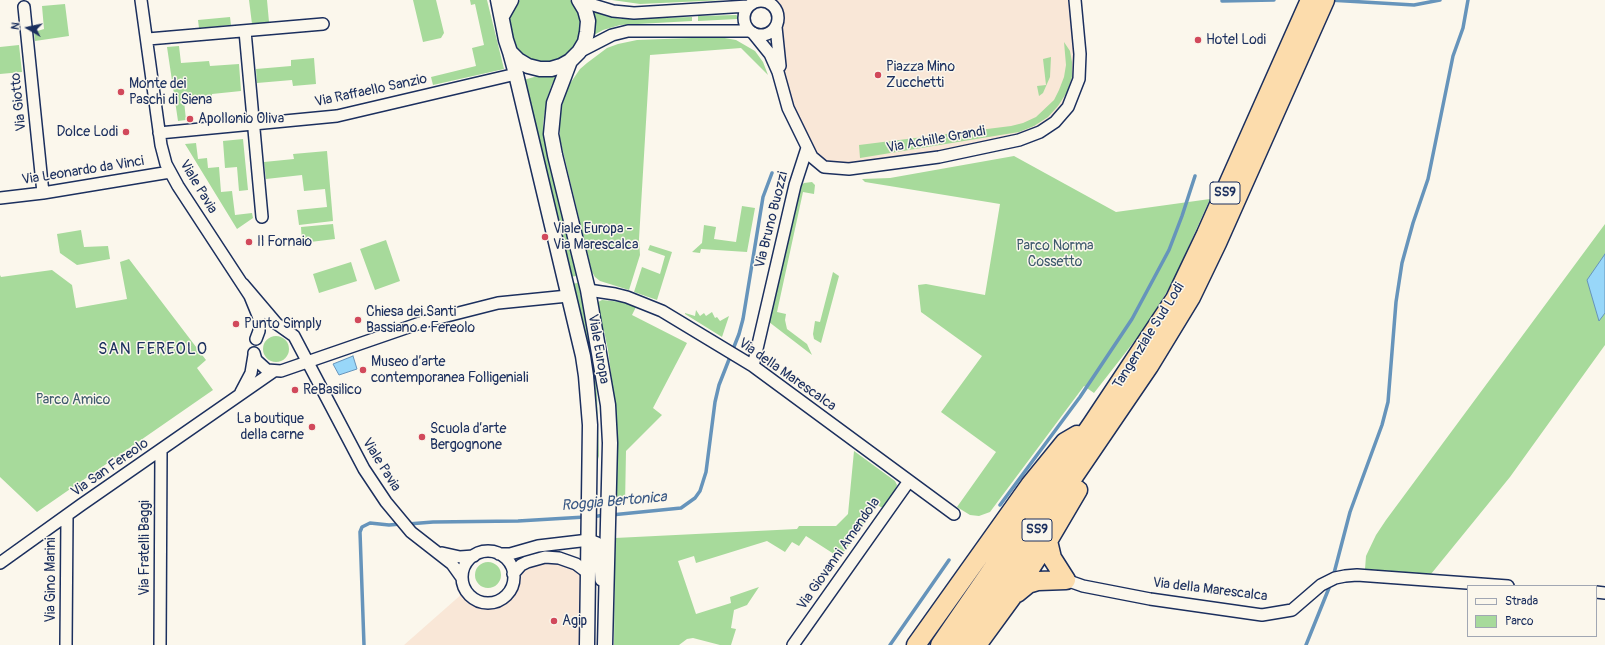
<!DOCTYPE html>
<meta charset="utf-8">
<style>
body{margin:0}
#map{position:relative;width:1605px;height:645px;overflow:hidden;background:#fbf7ec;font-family:Pangolin,sans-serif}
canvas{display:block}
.legend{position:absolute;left:1467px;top:585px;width:130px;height:52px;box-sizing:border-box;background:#fbf7ec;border:1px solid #a1a7b3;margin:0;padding:5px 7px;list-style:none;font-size:12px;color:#1b2f5e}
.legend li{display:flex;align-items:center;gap:8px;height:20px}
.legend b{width:20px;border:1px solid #a1a7b3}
.north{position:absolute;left:8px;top:8px;width:40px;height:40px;-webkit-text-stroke:3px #fbf7ec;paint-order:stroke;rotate:279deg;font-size:11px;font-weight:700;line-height:16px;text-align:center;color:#1b2f5e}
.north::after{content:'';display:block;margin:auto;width:14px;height:18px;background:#1b2f5e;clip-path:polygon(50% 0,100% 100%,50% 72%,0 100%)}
</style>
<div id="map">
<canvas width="1605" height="645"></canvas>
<ul class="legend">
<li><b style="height:5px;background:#fbf7ec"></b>Strada</li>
<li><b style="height:11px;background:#a7da9b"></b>Parco</li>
</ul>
<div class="north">N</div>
</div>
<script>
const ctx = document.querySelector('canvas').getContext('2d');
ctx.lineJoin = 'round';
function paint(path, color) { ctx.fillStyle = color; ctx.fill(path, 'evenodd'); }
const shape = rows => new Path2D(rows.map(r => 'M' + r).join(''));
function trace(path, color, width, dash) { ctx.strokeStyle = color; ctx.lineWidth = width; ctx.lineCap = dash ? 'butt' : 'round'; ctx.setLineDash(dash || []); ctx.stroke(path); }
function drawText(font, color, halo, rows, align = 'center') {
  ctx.font = font + ' Pangolin,sans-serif'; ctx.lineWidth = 3; ctx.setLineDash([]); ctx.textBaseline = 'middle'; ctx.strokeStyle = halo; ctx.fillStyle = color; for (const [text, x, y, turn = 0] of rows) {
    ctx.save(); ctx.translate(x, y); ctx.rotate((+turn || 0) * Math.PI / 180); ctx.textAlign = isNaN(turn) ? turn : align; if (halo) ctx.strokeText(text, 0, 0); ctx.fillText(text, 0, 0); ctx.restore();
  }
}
const built = shape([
 [774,0,1073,0,1078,79,1054,121,1019,138,851,167,821,163,784,88,777,27,780,21,779,13],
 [546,558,583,570,585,645,404,645,463,593,475,603,488,606,497,605,505,600,509,596,514,586,515,575,518,570]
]);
const green = shape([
 [249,0,267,0,269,22,252,24],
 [413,0,436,0,444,33,441,38,423,42],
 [470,0,487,0,504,69,433,85,431,77,476,66,472,48,484,45,475,4,471,5],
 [520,0,570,0,575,6,579,15,581,25,580,35,576,44,570,52,562,58,553,61,542,62,532,60,522,54,515,47,509,26,510,16,515,6],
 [612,0,724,0,640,4],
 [65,4,69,36,35,41,34,32,44,29,42,6],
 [591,10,606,16,621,19,692,17,692,21,620,25,603,30,594,35,592,34],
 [736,15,738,16,737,19,698,21,698,16],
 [230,17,231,25,199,28,198,20],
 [719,37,736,40,755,51,763,62,768,75,741,48,650,55,639,239,640,255,629,290,600,281,595,277,592,272,560,139,560,111,569,85,580,69,587,63,607,48,618,44,637,40],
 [1064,42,1070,51,1072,62,1072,77,1067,92,1058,106,1048,117,1034,126,1019,132,860,158,859,145,1011,126,1023,123,1036,117,1054,100,1059,90,1064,77,1066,65],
 [19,45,22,72,0,74,0,47],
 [179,46,181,63,209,61,210,66,239,64,241,91,212,94,212,99,184,101,186,120,178,121,167,47],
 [1051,57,1050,77,1043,93,1039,96,1037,86,1046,85,1043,59],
 [314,58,316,84,293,86,292,80,257,83,256,69,291,66,291,60],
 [557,71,559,72,552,84,547,98,543,124,546,150,577,276,568,277,523,80],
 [243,139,248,190,239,191,237,167,225,168,223,141],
 [196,143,198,159,207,158,208,168,219,167,221,192,232,191,235,215,252,213,253,218,237,229,185,144],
 [327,151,333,221,299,225,297,210,327,207,325,189,304,191,302,175,266,179,264,162,294,159,293,154],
 [1014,156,1116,212,1210,199,1174,279,1158,307,1140,334,1094,393,1084,386,990,512,979,516,970,515,957,507,996,452,941,412,982,356,921,312,918,285,926,284,985,295,1000,204,865,182,862,179,890,178],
 [812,182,815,185,814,194,803,192,777,312,786,314,785,320,787,329,807,344,812,355,769,322,800,186,804,183],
 [742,206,755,208,747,252,701,249,700,253,692,252,702,243,704,225,716,227,714,239,736,242],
 [333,224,335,239,302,243,301,227],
 [1605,224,1605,345,1510,477,1431,574,1365,569,1366,556,1376,535,1386,520],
 [81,230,84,247,108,246,110,259,77,265,60,253,57,234],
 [386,240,400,281,375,290,360,249],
 [650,245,672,252,657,300,634,292,642,267,660,274,665,256,648,250],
 [129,259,206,360,197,368,213,390,37,512,0,477,0,275,1,277,52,270,72,285,76,308,127,299,120,262],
 [351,262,357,281,319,293,313,274],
 [833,272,839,276,821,343,814,339,813,334,815,321,820,322],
 [578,283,588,329,588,336,594,363,597,394,599,456,596,465,570,284],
 [602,300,622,302,636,307,632,315,687,343,653,408,662,415,626,451,625,505,615,507,615,418,613,390,608,350,604,331,599,326,596,307,598,302],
 [696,310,700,316,704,313,706,316,712,312,715,318,717,317,720,321,729,316,722,337,685,314,685,313,695,316],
 '263 349a13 13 0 1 1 26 0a13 13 0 1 1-26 0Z',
 [854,451,895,481,897,485,896,488,883,508,877,505,841,556,836,552,834,554,806,536,799,546,792,542,785,552,767,541,696,563,694,556,678,561,696,614,731,603,730,597,759,587,747,605,734,610,731,628,736,629,731,645,720,645,693,638,687,639,679,645,614,645,615,538,797,529,799,526,836,526,848,514],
 '475 575a13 13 0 1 1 26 0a13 13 0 1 1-26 0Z'
]);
const water = shape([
 [1605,254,1605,313,1599,321,1587,280,1605,254],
 [353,356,357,369,339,375,333,364,353,356]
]);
const stream = shape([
 [1329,0,1414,5,1440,0],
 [1222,1,1274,0],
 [1000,505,1080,397,1132,319,1169,250,1182,216,1195,176],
 [611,515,681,508,695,498,700,491,706,472,715,402,719,385,739,334,743,319,763,197,772,173],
 [591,517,605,515],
 [408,524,433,522,518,521,585,517],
 [1333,577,1350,512,1382,425,1388,402,1396,302,1402,263,1413,223,1428,179,1453,56,1463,28,1468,0],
 [364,645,360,532,362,527,370,523,389,525,401,524],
 [890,645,949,560],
 [1306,645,1331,583]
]);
const minor = shape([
 [141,0,161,145,166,164,178,186,250,296,259,318,259,331,256,339],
 '744 18a17 17 0 1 1 34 0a17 17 0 1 1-34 0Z',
 [580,1,613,11,634,13,748,6],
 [24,7,43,193],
 [776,27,780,66],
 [245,31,262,217],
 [753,33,770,54,778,72,788,108,812,157,824,167,849,169,939,157,1019,140,1040,132,1055,122,1068,107,1079,79,1080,54,1075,0],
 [148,39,323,24],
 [579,52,612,35,628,31,749,31],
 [159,133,337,116,516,74],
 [0,198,43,193,170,172],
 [243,284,277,324,294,336,364,469,386,502,411,532,452,564,462,578],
 [588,290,615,294,627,297,662,311,753,366,954,514],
 [254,353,256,360,267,370,281,371,423,322,498,303,568,296],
 [753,366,795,185,807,148],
 [241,392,251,373,254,355],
 '462 577a26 26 0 1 1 52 0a26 26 0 1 1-52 0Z',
 [442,553,460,557,474,556],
 [499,554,510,554,538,546,589,540,597,543,599,547,601,580],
 [0,563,81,505,274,371],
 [513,574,521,565,527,562,545,557,559,558,576,564,588,573],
 [1066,580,1083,586,1150,599,1262,615,1292,610,1321,585,1335,578,1345,576,1357,575,1508,586],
 [1596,592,1605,593],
 [66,645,67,516],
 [160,645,161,451],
 [793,645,909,481]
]);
const tertiary = shape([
 [498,0,506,40,510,52,516,74,583,356,586,376,590,425,587,645],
 [502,16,511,0],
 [510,52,518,60,528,66,540,69,551,69,561,66,570,61,579,52,585,42,587,32,588,21,585,10,579,0],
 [570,61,554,103,551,134,555,155,588,290,608,405,610,443,605,645]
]);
const trunk = shape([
 [1048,541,1052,558,1066,580],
 [1017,593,1028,584,1038,581,1066,580],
 [916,645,1030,485,1065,442,1077,435],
 [940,645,1092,424,1175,299,1206,234,1310,0],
 [959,645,1149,366,1191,297,1217,243,1325,0],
 [977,645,1012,597,1048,541,1078,490]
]);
const markers = [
 [1198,40,4,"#d1495b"],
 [878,75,4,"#d1495b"],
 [121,92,4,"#d1495b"],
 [190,119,4,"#d1495b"],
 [126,132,4,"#d1495b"],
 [545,237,4,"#d1495b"],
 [249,242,4,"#d1495b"],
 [358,320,4,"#d1495b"],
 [236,324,4,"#d1495b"],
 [363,370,4,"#d1495b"],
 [295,390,4,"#d1495b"],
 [312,427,4,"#d1495b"],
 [422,437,4,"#d1495b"],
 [554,621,4,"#d1495b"]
];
const shields = [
 [1225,193,30],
 [1037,530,30]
];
const shieldNames = [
 ["SS9",1225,193],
 ["SS9",1037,530]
];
const poiNames = [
 ["Hotel Lodi",1206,40],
 ["Piazza Mino",886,67],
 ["Zucchetti",886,83],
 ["Monte dei",129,84],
 ["Paschi di Siena",129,100],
 ["Apollonio Oliva",198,119],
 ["Dolce Lodi",118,132,"right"],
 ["Viale Europa -",553,229],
 ["Via Marescalca",553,245],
 ["Il Fornaio",257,242],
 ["Chiesa dei Santi",366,312],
 ["Bassiano e Fereolo",366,328],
 ["Punto Simply",244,324],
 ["Museo d’arte",371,362],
 ["contemporanea Folligeniali",371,378],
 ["ReBasilico",303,390],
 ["La boutique",304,419,"right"],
 ["della carne",304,435,"right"],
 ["Scuola d’arte",430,429],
 ["Bergognone",430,445],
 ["Agip",562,621]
];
const streetNames = [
 ["Via Raffaello Sanzio",371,91,-12],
 ["Via Giotto",19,102,-96],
 ["Via Achille Grandi",936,140,-10],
 ["Via Leonardo da Vinci",83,171,-9],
 ["Viale Pavia",198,187,59],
 ["Via Bruno Buozzi",772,220,-76],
 ["Tangenziale Sud Lodi",1149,336,-58],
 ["Viale Europa",598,349,80],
 ["Via della Marescalca",787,375,35],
 ["Viale Pavia",381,465,58],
 ["Via San Fereolo",110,468,-35],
 ["Via Fratelli Baggi",145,548,-90],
 ["Via Giovanni Amendola",839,554,-55],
 ["Via Gino Marini",51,580,-90],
 ["Via della Marescalca",1210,590,7]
];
const parkNames = [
 ["Parco Norma",1055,246],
 ["Cossetto",1055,262],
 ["Parco Amico",73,400]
];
const waterNames = [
 ["Roggia Bertonica",614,502,-5]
];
const quarterNames = [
 ["SAN FEREOLO",153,350]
];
paint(built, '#f9e7d7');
paint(green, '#a7da9b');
paint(water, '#98d7f9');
trace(water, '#6694bb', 1);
trace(stream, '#6694bb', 3.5);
trace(minor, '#1b2f5e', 14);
trace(tertiary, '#1b2f5e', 17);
trace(trunk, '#1b2f5e', 21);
trace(minor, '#fbf7ec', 11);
trace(tertiary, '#fbf7ec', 14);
trace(trunk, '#fcdcac', 18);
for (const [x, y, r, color] of markers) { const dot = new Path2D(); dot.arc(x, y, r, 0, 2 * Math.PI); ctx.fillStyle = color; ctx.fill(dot); trace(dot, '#fbf7ec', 1.5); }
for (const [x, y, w] of shields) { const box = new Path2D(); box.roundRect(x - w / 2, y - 11, w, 22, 3); ctx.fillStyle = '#fbf7ec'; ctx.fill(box); trace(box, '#1b2f5e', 1); }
drawText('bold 13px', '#1b2f5e', null, shieldNames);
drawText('14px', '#1b2f5e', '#fbf7ec', poiNames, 'left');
drawText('14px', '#1b2f5e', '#fbf7ec', streetNames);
drawText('14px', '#3e5a6d', '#fbf7ec', parkNames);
drawText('italic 15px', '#3a5985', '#fbf7ec', waterNames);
ctx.letterSpacing = '1px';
drawText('16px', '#1b2f5e', '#fbf7ec', quarterNames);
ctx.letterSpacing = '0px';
</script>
